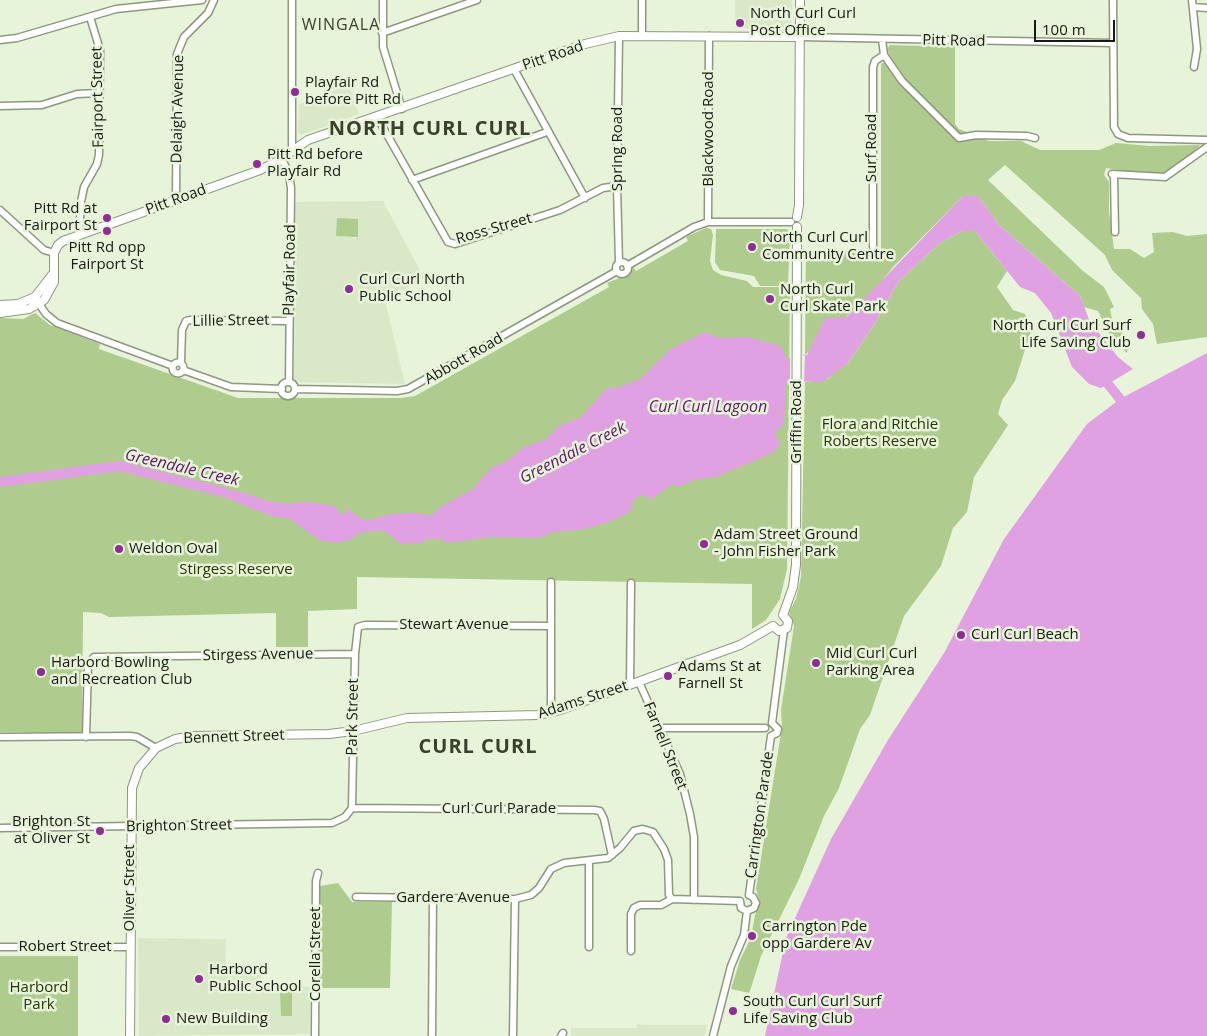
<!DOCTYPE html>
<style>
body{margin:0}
#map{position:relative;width:1207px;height:1036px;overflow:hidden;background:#e7f4da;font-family:"Open Sans",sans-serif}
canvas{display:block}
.scale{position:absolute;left:1034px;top:20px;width:81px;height:22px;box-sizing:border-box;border:2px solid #171b12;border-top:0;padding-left:6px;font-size:15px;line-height:18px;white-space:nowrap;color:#171b12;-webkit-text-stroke:4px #e7f4da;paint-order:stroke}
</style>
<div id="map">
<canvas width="1207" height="1036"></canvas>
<div class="scale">100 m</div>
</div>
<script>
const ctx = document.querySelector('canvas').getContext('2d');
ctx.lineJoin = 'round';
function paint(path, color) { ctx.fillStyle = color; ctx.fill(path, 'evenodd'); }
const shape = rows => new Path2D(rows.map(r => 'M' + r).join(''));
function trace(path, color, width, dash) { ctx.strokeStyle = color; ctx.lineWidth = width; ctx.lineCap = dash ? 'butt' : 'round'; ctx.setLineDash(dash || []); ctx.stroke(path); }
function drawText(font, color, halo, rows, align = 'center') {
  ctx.font = font + ' "Open Sans",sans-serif'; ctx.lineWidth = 5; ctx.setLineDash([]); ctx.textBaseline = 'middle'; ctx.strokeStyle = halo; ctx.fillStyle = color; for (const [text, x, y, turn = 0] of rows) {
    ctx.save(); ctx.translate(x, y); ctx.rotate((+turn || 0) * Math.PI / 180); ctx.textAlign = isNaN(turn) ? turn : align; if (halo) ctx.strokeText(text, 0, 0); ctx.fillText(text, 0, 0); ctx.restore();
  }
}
const built = shape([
 [735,0,792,0,792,29,735,28],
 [349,85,359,114,301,135,298,132,299,104],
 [383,201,424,278,385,301,405,384,294,382,295,202],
 [138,938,226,939,225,970,260,970,261,987,310,987,310,1034,139,1036],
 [637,1024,644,1025,707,1025,705,1036,571,1036,571,1028,636,1028]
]);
const green = shape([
 [890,45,955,47,955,124,959,129,989,141,1021,141,1040,150,1099,150,1116,143,1149,146,1200,145,1194,153,1164,173,1144,174,1106,168,1104,175,1109,182,1109,212,1114,249,1130,249,1144,258,1154,252,1152,233,1173,232,1187,236,1207,234,1207,337,1157,344,1153,324,1142,309,1141,298,1112,270,1105,255,1005,165,988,180,1083,271,1104,287,1114,307,1110,309,1112,319,1129,342,1127,353,1112,339,1098,311,1084,307,1080,296,1000,226,978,196,963,196,894,266,871,294,805,355,806,251,881,250,881,64,891,58,887,49],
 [337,218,358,219,358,237,336,236],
 [706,228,711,229,713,235,710,261,713,270,721,275,747,281,753,287,790,287,787,569,780,599,766,620,752,629,752,584,357,577,357,609,308,611,308,647,276,647,276,613,109,617,101,613,83,612,82,733,0,732,0,318,23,319,35,313,50,325,100,344,99,349,238,398,401,398,415,396,609,287,607,283,624,276,633,267,636,271,688,241,686,237],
 [716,229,787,229,790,232,788,286,760,286,754,276,720,270,715,262],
 [962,231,975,231,1007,271,997,287,1013,310,1025,314,1032,328,1015,381,1002,400,998,414,1008,425,974,477,967,512,953,528,941,566,904,616,870,715,860,729,839,788,824,816,799,879,761,956,750,991,749,993,731,989,740,960,751,938,755,915,760,903,756,889,782,727,781,710,794,626,789,612,796,599,801,577,805,382,828,379,834,372,848,363,874,325,899,281,940,243],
 [338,883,352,902,392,902,390,988,318,988,320,886],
 [0,956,78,956,78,1036,0,1036],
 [280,991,292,991,292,1016,281,1016]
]);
const water = shape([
 [963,196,978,196,1000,226,1080,296,1090,322,1118,357,1133,369,1101,388,1089,384,1072,367,1051,313,1035,293,1020,287,975,231,962,231,940,243,899,281,874,325,848,363,823,382,788,381,786,384,784,424,775,433,780,444,773,453,716,477,694,480,678,487,672,484,651,500,645,495,637,497,632,503,631,511,614,520,585,529,553,532,539,538,490,537,446,543,442,539,427,539,422,543,401,544,383,530,359,533,350,540,337,543,319,540,290,519,271,516,233,501,214,488,242,492,265,500,285,504,308,502,335,506,340,513,344,515,345,509,349,510,364,520,371,520,390,514,408,513,419,513,430,516,439,508,473,489,491,468,507,461,524,447,545,440,559,426,581,417,607,388,617,388,640,379,671,349,705,332,719,338,747,337,781,346,788,361,789,358,807,355,825,318,847,317],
 [1207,353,1207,1036,765,1036,786,938,831,839,888,740,944,653,1004,539,1087,424,1120,399]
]);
const pier = shape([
 [790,356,805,356,804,382,790,382]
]);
const river = shape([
 [1098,377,1108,384,1120,399],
 [0,482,120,466,227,493]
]);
const minor = shape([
 [292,0,292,152],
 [383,0,383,47,402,109],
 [642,0,642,36],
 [1113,0,1114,127,1118,134,1128,138,1207,140],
 [1192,0,1197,49,1194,67],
 [1193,7,1207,8],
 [382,33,477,0],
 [619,36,617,186,619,263],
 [800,37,1112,43],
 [882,39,884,55,902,81,959,138,976,135,1027,136,1035,138],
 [0,40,17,38,116,9,202,0],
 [514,69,585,198],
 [0,106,42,105,77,94,99,93],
 [377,117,448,242,455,244,560,210,603,188,617,186],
 [282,159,289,174,291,188,289,382],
 [1112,174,1165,177,1207,147],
 [1114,175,1115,232],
 [412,180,547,132],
 [176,200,177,54,184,37,208,13,214,0],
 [0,210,44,250,54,253],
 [708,222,709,36],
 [79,235,81,202,84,187,97,164,99,155,100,50,90,17],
 [873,247,873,67,875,61,884,55],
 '616 268a6 6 0 1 1 12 0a6 6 0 1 1-12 0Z',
 [627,266,694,227,708,222,791,222],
 [37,301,46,314,57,323,173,366],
 '172.5 368a5.5 5.5 0 1 1 11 0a5.5 5.5 0 1 1-11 0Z',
 [181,363,182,330,186,321,190,320,289,321],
 [183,370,231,387,282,389],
 '281 389a7 7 0 1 1 14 0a7 7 0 1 1-14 0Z',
 [295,389,397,391,408,389,617,271],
 [639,682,680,774,690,814,694,837,694,900],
 [630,685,631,583],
 [551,712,551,582],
 [772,723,784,630],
 [658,728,765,728],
 [771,736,777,733,778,729,772,723],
 [0,737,130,736,137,737,156,748],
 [86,737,88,665,94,657,355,654],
 [352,808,594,810,600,811,604,819,612,855],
 [0,828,332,823,345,817,352,808,355,654,358,627,365,625,551,626],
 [589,861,589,947],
 [749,895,771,736],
 [356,897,515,899,531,895,539,888,551,869,564,863,608,858,620,848,634,831,643,829,653,832,664,849,668,860,669,895,672,899,740,901],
 [740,901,741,908,747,911],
 [747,911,754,908,756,903,753,897,749,895],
 [0,947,130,947],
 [631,951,631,914,634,908,640,905,661,905,672,899],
 [315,1036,316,881,318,873],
 [432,1036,433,898],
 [513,1036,515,899],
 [561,1036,563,1033],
 [713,1036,731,966,744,935,747,911]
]);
const major = shape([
 [797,217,799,205,800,0],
 [0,305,18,304,35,297,52,275],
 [0,313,29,309,44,300,54,282,54,253,58,245,63,241,260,170,276,162,308,140,585,44,619,36,800,37],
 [783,615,793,587,796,565,797,227],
 [773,626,779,631,787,628,788,621,783,615],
 [130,1036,132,788,139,768,156,748,175,739,194,736,329,734,353,731,407,718,538,715,560,710,740,645,773,626]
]);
const markers = [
 [740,23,5,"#8e2d94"],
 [295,92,5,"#8e2d94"],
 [257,164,5,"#8e2d94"],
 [107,218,5,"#8e2d94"],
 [107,231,5,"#8e2d94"],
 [752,247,5,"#8e2d94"],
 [349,289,5,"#8e2d94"],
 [770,299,5,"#8e2d94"],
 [1141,335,5,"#8e2d94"],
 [704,544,5,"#8e2d94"],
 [119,549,5,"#8e2d94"],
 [961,635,5,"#8e2d94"],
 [816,663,5,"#8e2d94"],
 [41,672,5,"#8e2d94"],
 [668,676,5,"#8e2d94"],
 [100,831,5,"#8e2d94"],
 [752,936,5,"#8e2d94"],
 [199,979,5,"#8e2d94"],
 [733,1011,5,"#8e2d94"],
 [166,1019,5,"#8e2d94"]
];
const poiNames = [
 ["North Curl Curl",750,14],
 ["Post Office",750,31],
 ["Playfair Rd",305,83],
 ["before Pitt Rd",305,100],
 ["Pitt Rd before",267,155],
 ["Playfair Rd",267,172],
 ["Pitt Rd at",97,209,"right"],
 ["Fairport St",97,226,"right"],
 ["North Curl Curl",762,238],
 ["Community Centre",762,255],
 ["Pitt Rd opp",107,248,"center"],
 ["Fairport St",107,265,"center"],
 ["Curl Curl North",359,280],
 ["Public School",359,297],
 ["North Curl",780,290],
 ["Curl Skate Park",780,307],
 ["North Curl Curl Surf",1131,326,"right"],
 ["Life Saving Club",1131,343,"right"],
 ["Adam Street Ground",714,535],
 ["- John Fisher Park",714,552],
 ["Weldon Oval",129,549],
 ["Curl Curl Beach",971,635],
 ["Mid Curl Curl",826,654],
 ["Parking Area",826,671],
 ["Harbord Bowling",51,663],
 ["and Recreation Club",51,680],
 ["Adams St at",678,667],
 ["Farnell St",678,684],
 ["Brighton St",90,822,"right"],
 ["at Oliver St",90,839,"right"],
 ["Carrington Pde",762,927],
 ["opp Gardere Av",762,944],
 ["Harbord",209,970],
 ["Public School",209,987],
 ["South Curl Curl Surf",743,1002],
 ["Life Saving Club",743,1019],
 ["New Building",176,1019]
];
const streetNames = [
 ["Pitt Road",954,41,1],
 ["Pitt Road",553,56,-19],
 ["Fairport Street",98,97,-91],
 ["Delaigh Avenue",178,109,-89],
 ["Blackwood Road",709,129,-90],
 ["Surf Road",872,148,-90],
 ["Spring Road",618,149,-90],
 ["Pitt Road",176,200,-20],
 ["Ross Street",494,229,-16],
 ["Playfair Road",290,270,-89],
 ["Lillie Street",231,321,-1],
 ["Abbott Road",464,359,-30],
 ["Griffin Road",797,422,-90],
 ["Stewart Avenue",454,625],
 ["Stirgess Avenue",258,655,-1],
 ["Adams Street",583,700,-18],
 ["Park Street",353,717,-89],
 ["Bennett Street",234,737,-2],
 ["Farnell Street",665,746,68],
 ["Curl Curl Parade",499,809],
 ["Carrington Parade",760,815,-82],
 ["Brighton Street",179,826,-1],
 ["Oliver Street",130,888,-90],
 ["Gardere Avenue",453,898],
 ["Robert Street",65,947],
 ["Corella Street",316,954,-90]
];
const parkNames = [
 ["Flora and Ritchie",880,425],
 ["Roberts Reserve",880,442],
 ["Stirgess Reserve",236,570],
 ["Harbord",39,988],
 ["Park",39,1005]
];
const neighbourhoodNames = [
 ["WINGALA",341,25]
];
const waterNames = [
 ["Curl Curl Lagoon",708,407],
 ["Greendale Creek",573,453,-27],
 ["Greendale Creek",182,468,13]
];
const districtNames = [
 ["NORTH CURL CURL",430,129],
 ["CURL CURL",478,747]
];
paint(built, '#d9e9c8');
paint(green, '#afcb8d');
paint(water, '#dfa1e1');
paint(pier, '#e7f4da');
trace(river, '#dfa1e1', 10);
trace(minor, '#8d9880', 9);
trace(major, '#8d9880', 10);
trace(minor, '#fff', 6);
trace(major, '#fff', 8);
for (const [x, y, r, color] of markers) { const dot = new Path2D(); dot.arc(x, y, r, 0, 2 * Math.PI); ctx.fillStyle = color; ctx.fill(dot); trace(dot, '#e7f4da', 2); }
drawText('15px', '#171b12', '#e7f4da', poiNames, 'left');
drawText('15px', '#171b12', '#e7f4da', streetNames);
drawText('15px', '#233800', '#e7f4da', parkNames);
ctx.letterSpacing = '1px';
drawText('16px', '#37412c', '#e7f4da', neighbourhoodNames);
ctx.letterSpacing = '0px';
drawText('italic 16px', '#601764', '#e7f4da', waterNames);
ctx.letterSpacing = '1px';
drawText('bold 20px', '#37412c', '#e7f4da', districtNames);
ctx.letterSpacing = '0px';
</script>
